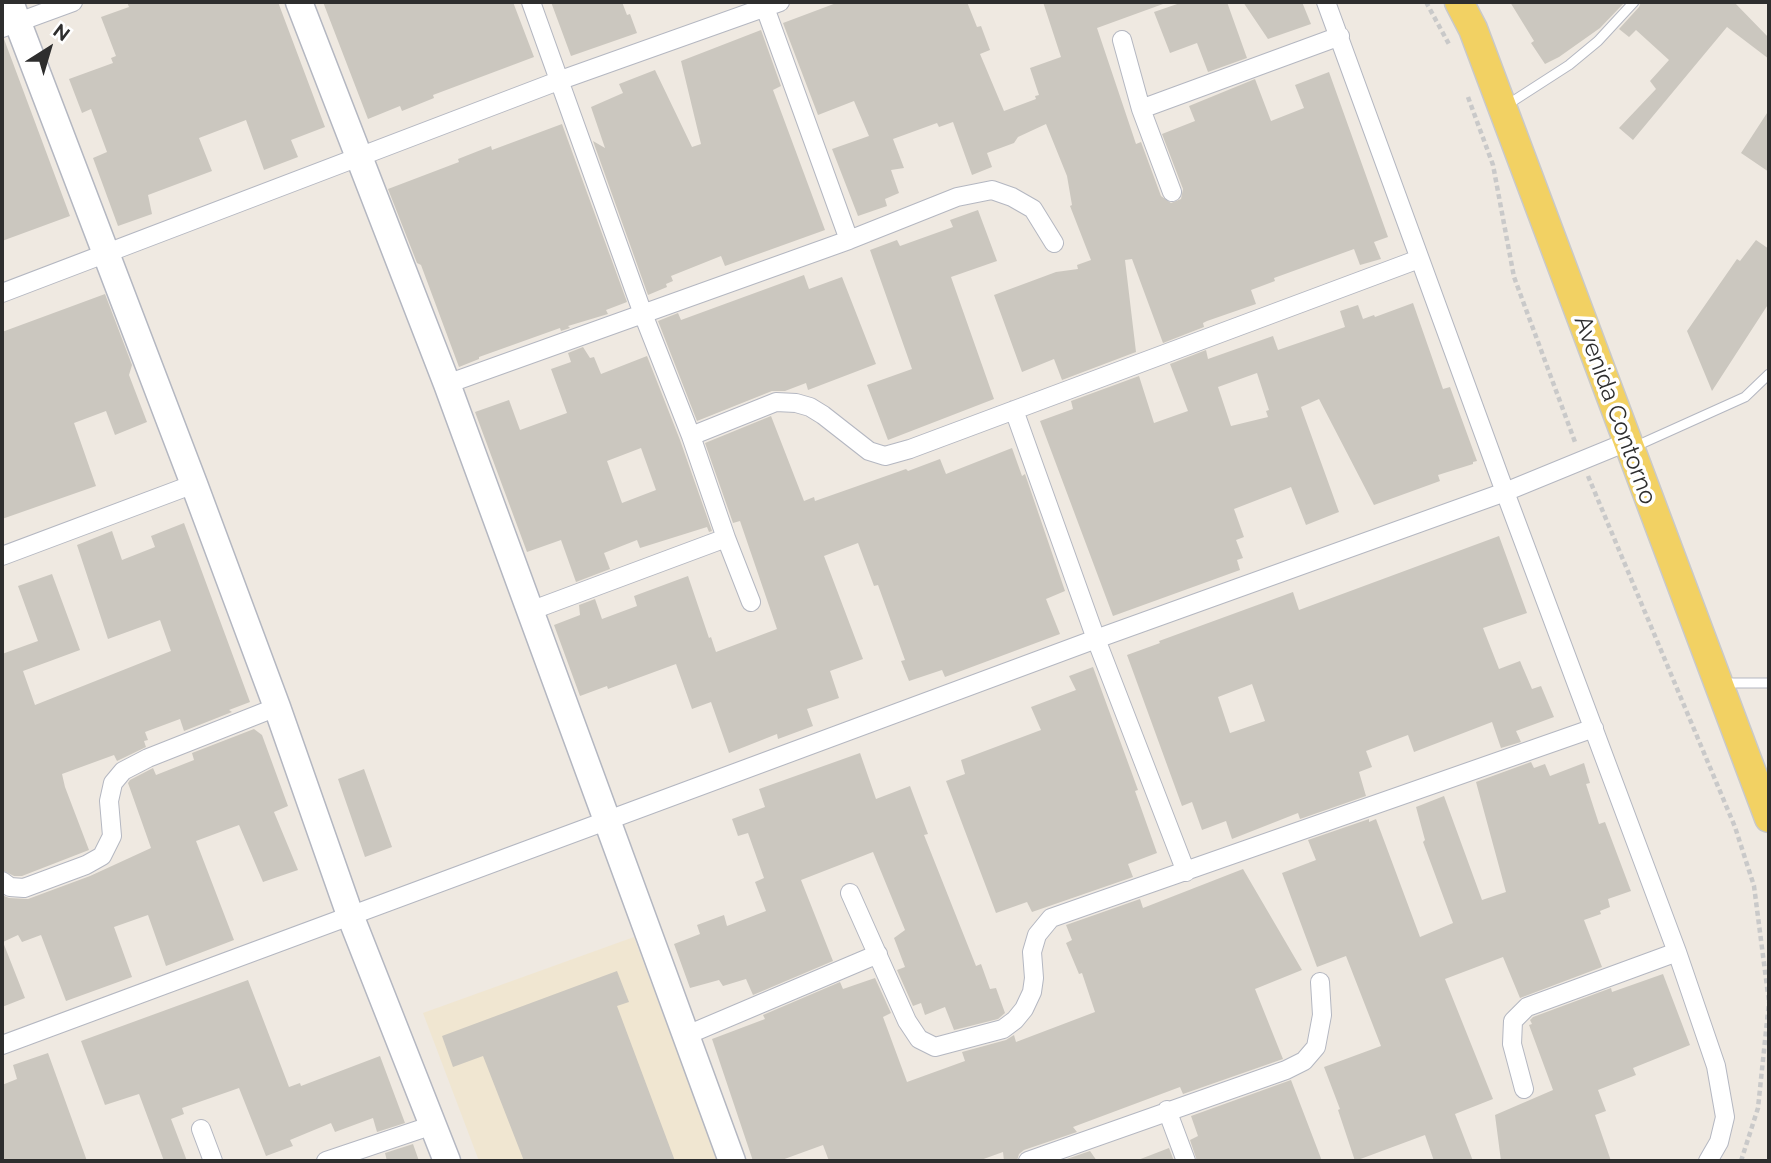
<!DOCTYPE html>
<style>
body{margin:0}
#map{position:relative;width:1771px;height:1163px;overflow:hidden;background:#efe9e1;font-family:Raleway,sans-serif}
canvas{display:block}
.frame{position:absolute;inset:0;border:4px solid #2e2e2e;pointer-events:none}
.north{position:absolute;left:14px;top:14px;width:70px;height:70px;-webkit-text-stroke:5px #fff;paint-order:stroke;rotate:37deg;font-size:19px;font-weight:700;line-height:28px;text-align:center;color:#2e2e2e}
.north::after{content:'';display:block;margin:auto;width:24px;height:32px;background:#2e2e2e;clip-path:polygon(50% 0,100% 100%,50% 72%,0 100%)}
</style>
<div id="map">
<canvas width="1771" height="1163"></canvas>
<div class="frame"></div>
<div class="north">N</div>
</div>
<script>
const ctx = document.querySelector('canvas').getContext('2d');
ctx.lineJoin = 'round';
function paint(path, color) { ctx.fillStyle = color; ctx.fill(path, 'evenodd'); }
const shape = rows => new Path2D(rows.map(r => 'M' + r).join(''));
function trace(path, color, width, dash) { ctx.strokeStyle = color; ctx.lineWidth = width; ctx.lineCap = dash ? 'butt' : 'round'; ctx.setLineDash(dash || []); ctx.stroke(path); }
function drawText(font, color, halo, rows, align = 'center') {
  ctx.font = font + ' Raleway,sans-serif'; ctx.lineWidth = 7; ctx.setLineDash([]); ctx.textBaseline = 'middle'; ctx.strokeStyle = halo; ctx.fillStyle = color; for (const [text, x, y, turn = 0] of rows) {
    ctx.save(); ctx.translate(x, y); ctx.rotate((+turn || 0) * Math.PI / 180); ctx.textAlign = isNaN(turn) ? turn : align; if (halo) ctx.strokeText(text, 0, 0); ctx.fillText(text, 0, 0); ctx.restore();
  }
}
const education = shape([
 [634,937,718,1161,479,1161,423,1013]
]);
const building = shape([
 [127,2,278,2,325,127,291,140,298,157,264,170,246,120,199,138,212,171,148,195,152,214,118,226,93,158,107,152,91,109,82,113,69,79,113,63,111,58,116,56,101,17,129,7],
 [323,2,513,2,534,57,433,95,434,98,402,111,400,106,368,119],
 [551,2,622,2,627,15,630,14,637,33,571,56],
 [839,2,967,2,977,27,981,26,990,50,980,54,1004,111,1036,99,1035,96,1039,95,1030,68,1061,57,1043,2,1162,2,1163,4,1097,28,1136,144,1141,142,1161,196,1171,203,1181,199,1183,189,1162,134,1195,121,1189,106,1255,79,1271,121,1304,108,1295,85,1329,72,1388,237,1374,242,1381,259,1360,265,1354,249,1274,278,1275,281,1251,290,1256,304,1207,321,1203,323,1204,327,1163,343,1132,259,1125,260,1136,352,1062,380,1054,359,1022,372,994,295,1056,272,1078,269,1077,265,1091,260,1070,206,1072,205,1067,176,1046,124,1018,137,1014,143,987,153,992,167,972,175,953,122,939,127,937,123,893,139,904,168,891,170,899,193,885,199,887,206,858,216,832,149,869,136,854,101,818,115,783,23],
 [1183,2,1227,2,1247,58,1208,72,1197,43,1170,53,1154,12],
 [1243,2,1302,2,1311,24,1268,39],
 [1510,2,1625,2,1600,28,1559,57,1545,64,1531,43,1534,41],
 [1641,2,1734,2,1769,38,1769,59,1727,27,1633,140,1619,128,1656,89,1650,81,1669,60,1636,30,1629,37,1619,29,1639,7],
 [761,30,781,86,773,90,825,230,725,266,721,256,671,276,673,281,666,284,667,287,648,295,593,141,605,148,591,107,623,93,619,84,655,70,692,147,701,144,681,61],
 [2,39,4,39,70,216,2,241],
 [1769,110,1769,172,1741,153],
 [562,124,627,302,606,310,608,314,568,326,570,328,561,331,560,328,479,357,479,359,459,367,421,265,417,263,388,189,459,162,458,159,491,146,492,150],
 [978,210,997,261,951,277,994,399,888,440,867,385,912,369,870,250,897,240,900,246,953,227,950,220],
 [1756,240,1769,249,1769,303,1712,391,1687,331,1737,259,1740,261],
 [804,275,809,289,842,277,876,364,808,390,806,383,785,391,772,391,697,421,658,321,678,313,681,320],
 [105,294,132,365,129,375,147,422,115,435,106,411,74,423,96,486,2,519,2,332],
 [1413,303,1443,389,1450,387,1477,461,1473,462,1473,464,1438,475,1440,481,1374,505,1319,399,1301,407,1339,512,1306,525,1291,487,1234,509,1244,537,1236,540,1243,558,1237,560,1240,570,1113,616,1040,421,1073,409,1071,401,1139,376,1154,423,1188,411,1170,364,1206,350,1208,359,1273,336,1278,350,1345,327,1340,311,1358,305,1363,319,1374,315,1375,317],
 [1257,373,1269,410,1266,411,1268,417,1231,426,1218,387],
 [583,347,590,358,594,357,601,374,647,356,680,440,712,531,709,532,707,527,640,548,637,540,604,553,610,569,576,582,561,540,527,552,475,412,509,400,520,430,567,413,551,369,571,362,568,353],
 [641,448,656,490,622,503,607,461],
 [771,416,804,501,814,497,815,501,906,469,908,471,940,459,946,474,1012,448,1022,476,1025,474,1065,591,1046,599,1060,634,945,677,942,670,909,681,901,661,905,660,878,585,874,586,858,543,824,556,863,659,830,671,839,698,807,709,813,726,778,739,777,734,729,753,711,702,692,709,676,664,608,689,607,686,580,696,554,625,580,615,579,605,595,599,602,619,637,606,634,596,688,576,709,638,711,637,716,652,777,629,740,521,733,523,705,443],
 [184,523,250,702,229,710,232,712,184,731,180,719,145,732,148,740,144,741,146,747,117,761,114,755,62,774,65,787,89,850,22,876,14,876,2,870,2,654,38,641,18,586,52,574,80,650,23,671,35,705,171,651,160,620,108,639,77,545,112,531,122,560,155,547,151,536],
 [1499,536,1527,613,1483,628,1499,669,1520,661,1532,689,1541,686,1554,717,1516,731,1521,742,1501,748,1492,722,1414,752,1408,735,1366,751,1372,767,1359,772,1366,796,1300,819,1298,813,1232,839,1226,821,1202,830,1192,802,1182,806,1127,655,1160,643,1159,641,1293,592,1299,610],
 [1252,684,1265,721,1230,733,1218,697],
 [1093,667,1138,790,1135,791,1157,853,1128,864,1133,877,1032,912,1027,902,996,913,946,781,965,774,961,760,1041,730,1031,707,1076,690,1069,676],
 [254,729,262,735,288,806,274,812,298,870,263,882,239,825,196,841,234,940,166,966,148,915,114,927,132,977,66,1001,41,935,22,942,18,935,3,942,25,998,2,1007,2,895,9,898,28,899,90,876,151,848,128,783,130,780,153,768,156,775,194,760,192,753],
 [860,753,876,799,910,786,928,834,924,835,976,966,981,964,990,989,996,988,1005,1013,998,1019,954,1030,945,1007,925,1015,921,1003,913,1006,897,970,905,967,894,938,905,930,873,852,801,880,833,961,753,995,746,979,723,986,719,980,690,988,674,944,700,934,697,925,724,915,727,926,766,911,755,882,764,878,748,833,738,836,732,819,765,807,759,789],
 [1531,762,1534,768,1545,764,1550,776,1584,763,1590,783,1586,784,1599,824,1605,822,1631,891,1608,899,1610,907,1600,911,1601,914,1584,920,1602,967,1520,998,1503,957,1445,979,1493,1099,1455,1114,1473,1161,1434,1161,1425,1135,1355,1161,1338,1110,1340,1109,1324,1067,1381,1046,1346,956,1317,967,1282,873,1316,860,1308,840,1369,819,1369,822,1376,819,1420,937,1453,923,1423,842,1425,840,1416,807,1444,796,1482,900,1506,892,1476,782],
 [364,769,392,847,365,857,338,779],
 [1243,869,1302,970,1255,989,1283,1059,1183,1094,1180,1087,1073,1127,1077,1132,1024,1150,1019,1154,1017,1161,1004,1161,1003,1152,978,1161,829,1161,823,1145,779,1161,753,1161,712,1039,765,1019,763,1015,840,982,843,989,875,978,891,1013,883,1017,907,1082,965,1061,962,1052,1006,1040,1014,1035,1016,1042,1095,1012,1082,973,1079,974,1066,943,1072,940,1066,925,1140,899,1143,908],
 [617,971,629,1002,617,1006,675,1161,524,1161,483,1056,453,1067,442,1036],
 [1663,974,1690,1045,1633,1068,1636,1075,1598,1090,1606,1111,1595,1115,1611,1161,1501,1161,1495,1115,1553,1090,1529,1025,1532,1024,1530,1020,1533,1017,1611,988,1612,992],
 [248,980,289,1087,300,1083,301,1086,380,1056,405,1123,377,1132,373,1118,335,1132,331,1123,290,1140,293,1146,266,1156,239,1088,182,1108,184,1114,171,1119,187,1161,164,1161,139,1094,105,1105,81,1041],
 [48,1053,87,1161,2,1161,2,1085,17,1079,13,1065],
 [1291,1080,1322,1161,1197,1161,1190,1140,1198,1136,1191,1116],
 [413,1144,419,1161,387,1161,385,1153],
 [1169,1148,1174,1161,1138,1161,1138,1160],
 [1090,1151,1097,1161,1061,1161]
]);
const path = shape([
 [1426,2,1450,46],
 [1468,97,1493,165,1514,277,1575,442],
 [1588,476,1735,827,1754,886,1769,1002],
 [1741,1161,1758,1108,1769,1002]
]);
const lane = shape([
 [1507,105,1569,65,1598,41,1634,2],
 [1634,447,1745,397,1769,374],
 [1723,683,1769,683]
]);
const street = shape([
 [531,2,643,314,691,436,726,538],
 [763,2,849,240],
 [1326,2,1505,492,1677,952,1716,1066,1725,1117,1719,1142,1708,1161],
 [2,28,73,2],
 [1122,40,1141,109,1340,36],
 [1141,109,1172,192],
 [2,293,558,81,780,2],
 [447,384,849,240,957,197,992,190,1012,197,1033,209,1054,243],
 [1014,410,1096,639,1186,872],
 [691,436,776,402,796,403,810,407,823,415,869,451,885,456,910,449,1419,259],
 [2,556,194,484],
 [530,611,726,538,751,602],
 [2,881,10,887,24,888,86,865,102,856,112,836,109,801,113,783,123,771,148,758,277,707],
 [850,893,907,1021,919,1039,935,1047,1003,1029,1015,1020,1024,1009,1032,992,1034,978,1032,952,1037,935,1051,918,1594,728],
 [687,1035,878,954],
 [2,1045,1096,639,1505,492,1627,442],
 [1524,1089,1512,1044,1513,1021,1527,1007,1677,952],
 [1167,1110,1186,1161],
 [201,1129,213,1161],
 [326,1161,433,1125],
 [1028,1161,1286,1070,1304,1061,1316,1047,1322,1015,1320,982]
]);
const secondary = shape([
 [10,2,194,484,277,707,350,915,447,1161],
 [299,2,447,384,732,1161]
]);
const primary = shape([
 [1459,2,1473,29,1769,818]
]);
const streetNames = [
 ["Avenida Contorno",1615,410,70]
];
paint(education, '#f0e6d1');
paint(building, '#cbc7bf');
trace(lane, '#b4b7c1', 11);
trace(street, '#b4b7c1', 20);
trace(secondary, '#b4b7c1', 29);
trace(primary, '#c9c9c9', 31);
trace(path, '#c9c9c9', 4.5, [5, 3.5]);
trace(lane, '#fff', 9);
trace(street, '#fff', 18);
trace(secondary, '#fff', 26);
trace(primary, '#f2d163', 28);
drawText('24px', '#2e2e2e', '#fff', streetNames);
</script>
